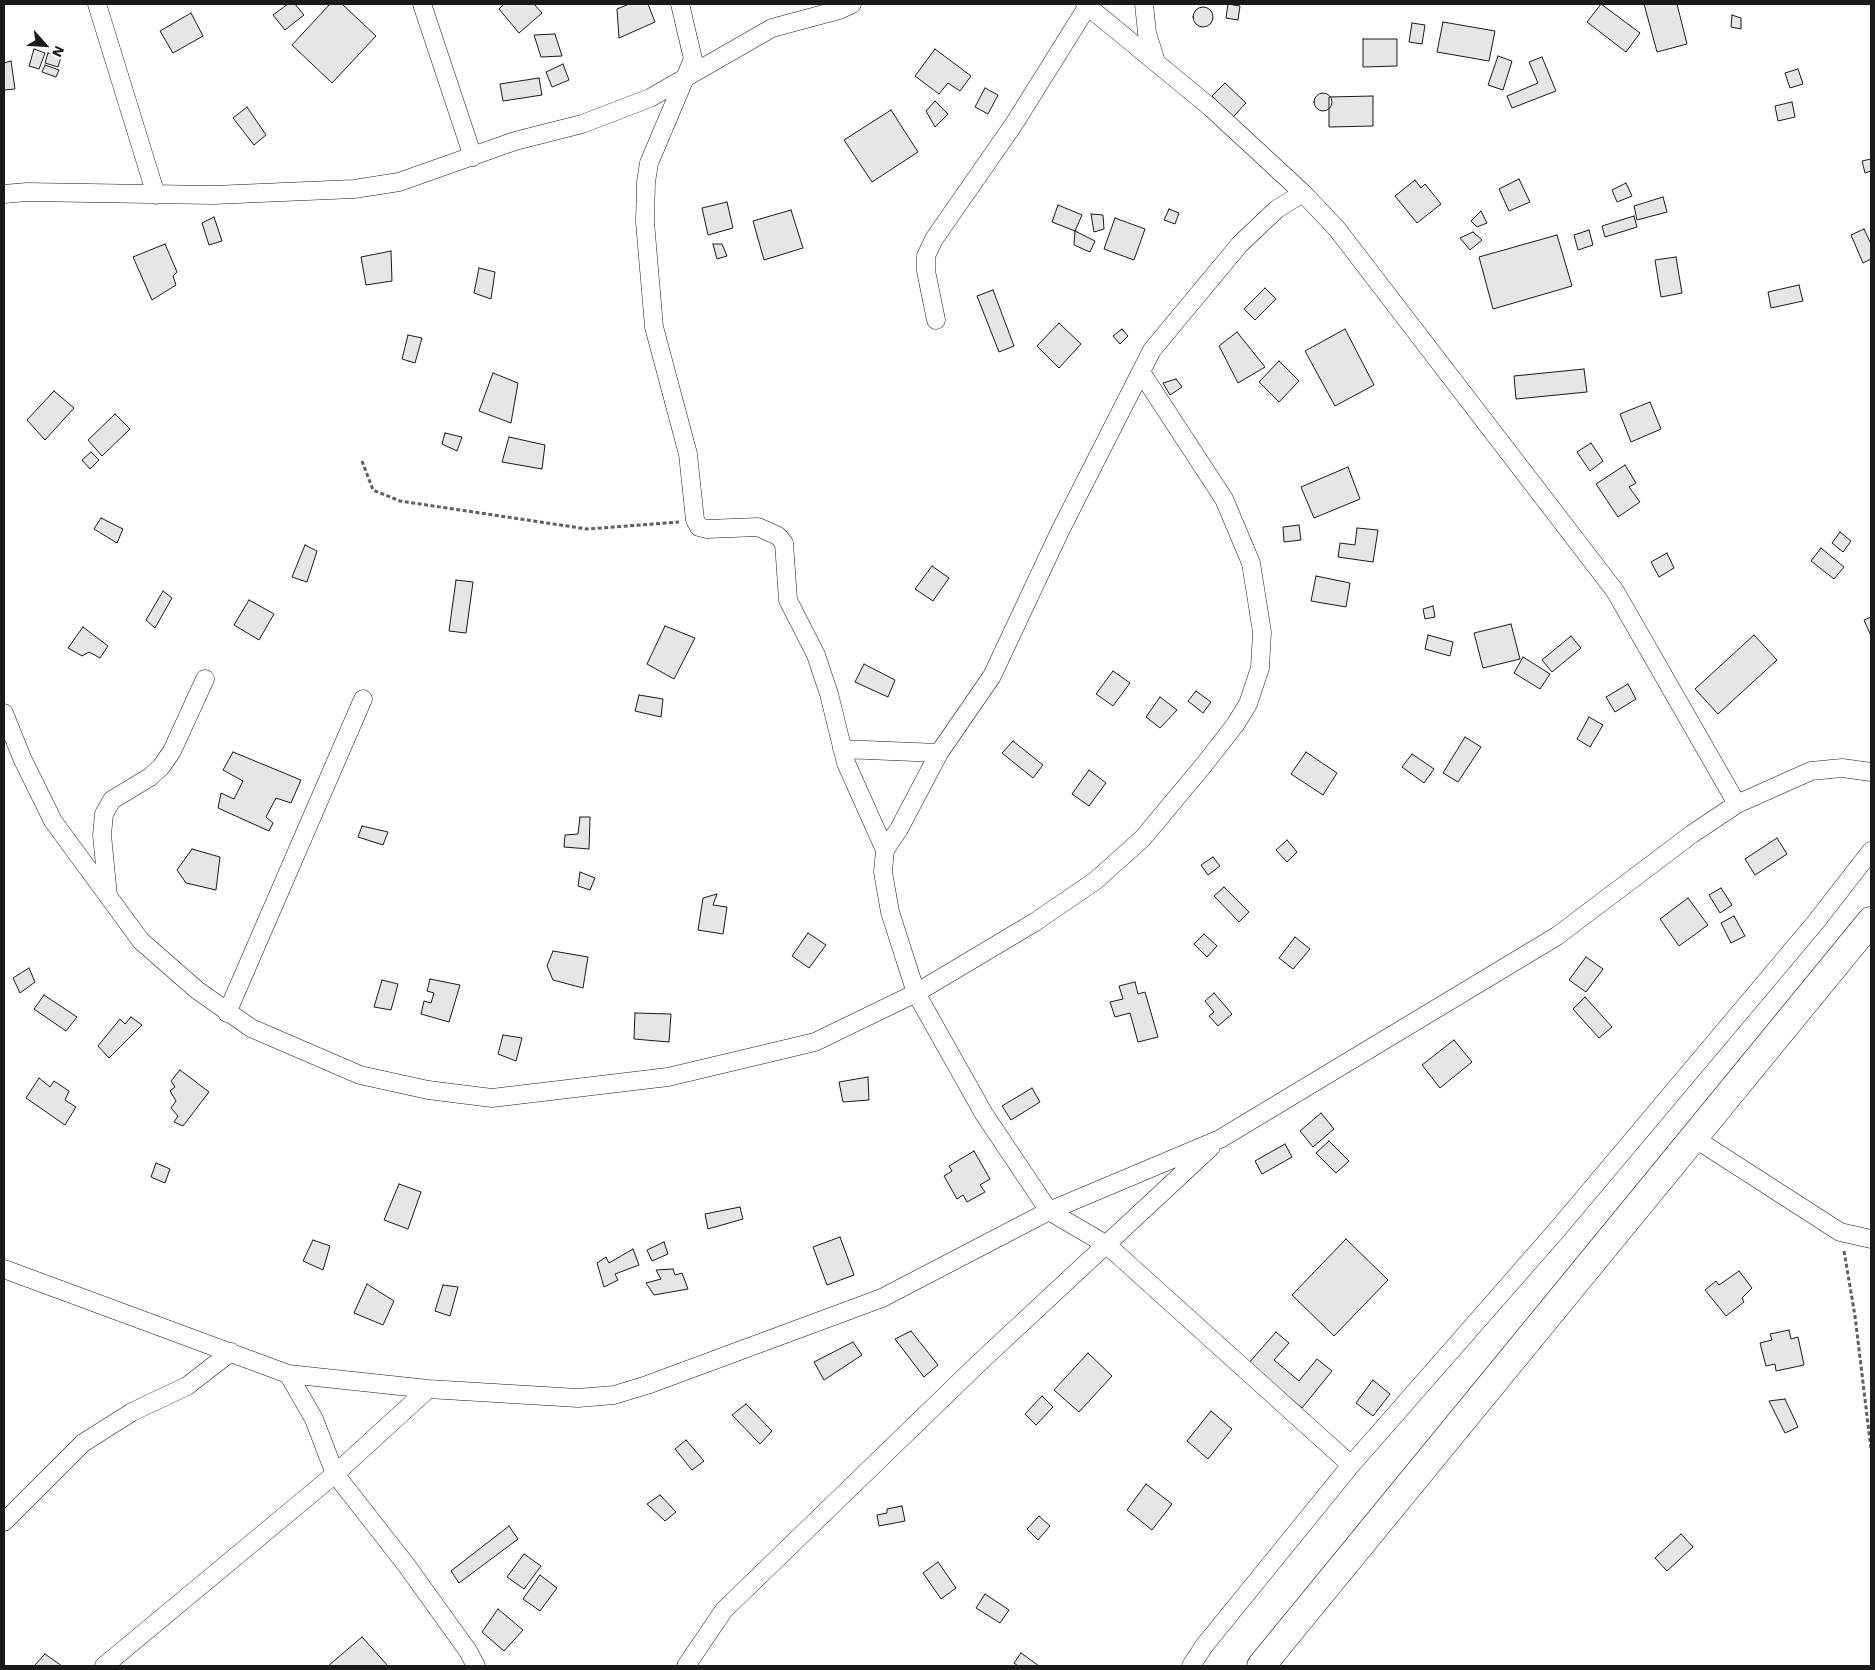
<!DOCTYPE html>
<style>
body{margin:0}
#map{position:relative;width:1875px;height:1670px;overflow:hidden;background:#fff;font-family:"Work Sans",sans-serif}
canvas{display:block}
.frame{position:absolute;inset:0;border:5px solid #1a1a1a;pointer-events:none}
.north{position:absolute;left:20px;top:20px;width:50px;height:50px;-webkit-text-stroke:4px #fff;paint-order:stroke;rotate:116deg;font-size:14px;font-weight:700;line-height:20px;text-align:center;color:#1a1a1a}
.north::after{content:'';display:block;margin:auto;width:18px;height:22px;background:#1a1a1a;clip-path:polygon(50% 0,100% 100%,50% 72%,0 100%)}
</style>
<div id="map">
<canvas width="1875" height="1670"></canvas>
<div class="frame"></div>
<div class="north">N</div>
</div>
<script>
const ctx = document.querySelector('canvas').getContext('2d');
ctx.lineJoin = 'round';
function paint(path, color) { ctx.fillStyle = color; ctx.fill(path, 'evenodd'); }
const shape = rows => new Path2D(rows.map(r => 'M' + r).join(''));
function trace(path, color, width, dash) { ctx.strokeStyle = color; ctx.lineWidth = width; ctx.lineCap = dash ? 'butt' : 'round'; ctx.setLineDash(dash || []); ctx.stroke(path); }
const building = shape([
 [288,4,295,4,304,15,285,30,273,15,288,4],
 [330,4,342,4,376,36,332,83,292,45,330,4],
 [504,4,534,4,542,13,519,33,499,9,504,4],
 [629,4,648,4,655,22,619,38,617,9,629,4],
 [1228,4,1240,6,1238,20,1226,18,1228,4],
 [1601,4,1640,33,1626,52,1587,22,1601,4],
 [1644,4,1677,4,1687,44,1657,52,1644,4],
 '1193 17a10 10 0 1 1 20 0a10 10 0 1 1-20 0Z',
 [191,13,203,36,173,53,160,31,191,13],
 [1732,15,1741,18,1741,29,1731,27,1732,15],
 [1443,22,1495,31,1489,61,1437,52,1443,22],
 [1412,23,1425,25,1422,44,1409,42,1412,23],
 [555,34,562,56,541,57,534,35,555,34],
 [1363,39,1397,39,1397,66,1363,67,1363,39],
 [34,49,45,53,39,69,29,66,34,49],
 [935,49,971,76,960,91,948,83,939,94,915,76,935,49],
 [48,53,61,57,58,67,45,63,48,53],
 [1498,56,1512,61,1503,90,1488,85,1498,56],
 [1542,57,1556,91,1512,108,1507,96,1538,83,1529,62,1542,57],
 [11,61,15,89,4,90,4,63,11,61],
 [563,64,569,80,552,87,546,72,563,64],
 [45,65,59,70,56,77,42,72,45,65],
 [1798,69,1803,84,1790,88,1785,73,1798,69],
 [539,78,542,95,503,101,500,84,539,78],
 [1225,83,1246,103,1233,117,1212,96,1225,83],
 [985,88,998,95,988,114,975,107,985,88],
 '1314 102a9 9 0 1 1 18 0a9 9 0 1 1-18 0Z',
 [1373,96,1373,126,1329,127,1329,97,1373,96],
 [935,101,948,114,935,127,926,111,935,101],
 [1792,102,1795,117,1778,121,1775,106,1792,102],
 [247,107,266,135,254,145,233,118,247,107],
 [891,110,918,152,872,182,844,140,891,110],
 [1871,159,1871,171,1865,173,1862,161,1871,159],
 [1519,179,1530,202,1509,211,1499,189,1519,179],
 [1415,180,1421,188,1425,184,1441,204,1417,223,1395,196,1415,180],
 [1626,183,1632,196,1617,202,1612,190,1626,183],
 [1663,197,1667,212,1637,220,1634,206,1663,197],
 [727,202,733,228,708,235,702,208,727,202],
 [1058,205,1082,215,1075,231,1052,222,1058,205],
 [1169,209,1179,213,1175,224,1164,220,1169,209],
 [791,210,803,248,764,260,753,221,791,210],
 [1481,211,1487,223,1477,227,1471,221,1481,211],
 [1091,214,1103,215,1104,229,1094,232,1091,214],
 [1634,216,1637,227,1605,237,1602,226,1634,216],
 [214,217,222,241,209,245,202,223,214,217],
 [1115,218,1145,229,1134,260,1104,249,1115,218],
 [1864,229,1871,244,1871,259,1863,263,1851,235,1864,229],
 [1589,230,1593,245,1578,250,1574,235,1589,230],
 [1075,231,1095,241,1090,252,1074,245,1075,231],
 [1473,232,1482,240,1470,250,1460,238,1473,232],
 [1557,235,1572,286,1493,309,1479,257,1557,235],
 [165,244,177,272,173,276,176,285,152,300,133,257,165,244],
 [713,244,722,244,727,256,717,259,713,244],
 [391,251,392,281,366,285,361,257,391,251],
 [1676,257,1682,293,1661,297,1655,260,1676,257],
 [479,268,495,272,491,299,474,293,479,268],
 [1799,285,1803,301,1771,308,1768,292,1799,285],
 [1265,288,1276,299,1255,320,1244,309,1265,288],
 [993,290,1014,346,999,352,977,296,993,290],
 [1059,323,1081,344,1059,368,1037,346,1059,323],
 [1122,329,1128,336,1120,344,1113,336,1122,329],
 [1345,329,1374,385,1335,406,1305,351,1345,329],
 [1237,332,1265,367,1238,383,1219,346,1237,332],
 [408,335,422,338,415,363,402,359,408,335],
 [1279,361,1299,381,1279,402,1259,382,1279,361],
 [1584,369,1587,392,1516,399,1514,376,1584,369],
 [493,373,518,383,511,423,479,411,493,373],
 [1176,379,1182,387,1170,395,1163,383,1176,379],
 [54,391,74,408,45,440,27,420,54,391],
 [1650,402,1661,429,1631,442,1620,414,1650,402],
 [115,414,130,429,102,456,88,440,115,414],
 [445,433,462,437,457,451,442,444,445,433],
 [509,437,545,445,542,469,502,462,509,437],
 [1591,443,1603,461,1590,471,1577,452,1591,443],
 [91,452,99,460,90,469,82,460,91,452],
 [1625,465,1636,483,1629,487,1640,502,1618,517,1596,484,1625,465],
 [1348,467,1360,499,1314,518,1301,487,1348,467],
 [101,518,123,529,117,543,94,529,101,518],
 [1299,525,1301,540,1284,542,1283,527,1299,525],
 [1357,528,1378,530,1373,562,1338,557,1340,543,1355,545,1357,528],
 [1840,532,1851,541,1843,552,1832,543,1840,532],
 [305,545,317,551,307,582,292,577,305,545],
 [1821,548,1844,567,1834,579,1811,561,1821,548],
 [1667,553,1674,568,1659,577,1651,562,1667,553],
 [932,566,949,578,933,601,915,589,932,566],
 [1316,576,1350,583,1346,607,1311,601,1316,576],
 [456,580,473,582,466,633,449,631,456,580],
 [163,591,172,598,155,628,146,620,163,591],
 [249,600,274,614,259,640,234,625,249,600],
 [1433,606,1435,617,1425,619,1423,609,1433,606],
 [1871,617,1871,636,1864,620,1871,617],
 [1511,624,1520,659,1483,668,1474,633,1511,624],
 [665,626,695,638,674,679,647,664,665,626],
 [83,627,108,646,100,658,89,652,82,656,68,648,83,627],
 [1428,635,1453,642,1450,656,1425,649,1428,635],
 [1754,635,1777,660,1718,714,1695,689,1754,635],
 [1571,636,1581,648,1552,672,1542,660,1571,636],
 [1523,657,1550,674,1540,689,1514,673,1523,657],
 [864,664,895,680,888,697,855,682,864,664],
 [1113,671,1130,683,1113,706,1096,694,1113,671],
 [1628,684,1636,699,1615,712,1606,697,1628,684],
 [1196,691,1211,702,1203,713,1188,701,1196,691],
 [639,695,663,699,661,717,635,711,639,695],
 [1160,697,1177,710,1160,728,1146,717,1160,697],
 [1589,717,1603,725,1590,747,1577,739,1589,717],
 [1465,737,1481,747,1458,782,1443,773,1465,737],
 [1013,741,1043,765,1033,778,1002,753,1013,741],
 [233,752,301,780,291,803,276,798,266,817,273,823,269,831,218,808,221,793,234,799,243,781,223,770,233,752],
 [1306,752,1337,773,1323,795,1291,774,1306,752],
 [1412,754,1434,769,1424,783,1402,767,1412,754],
 [1089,770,1106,783,1089,806,1072,794,1089,770],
 [580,817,590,817,589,849,564,847,565,835,578,834,580,817],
 [362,826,388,832,383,845,358,837,362,826],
 [1777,838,1787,854,1755,875,1745,859,1777,838],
 [1287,840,1297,852,1287,862,1276,850,1287,840],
 [192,849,220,857,216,890,186,883,177,870,192,849],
 [1213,857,1220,866,1208,875,1201,865,1213,857],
 [580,872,595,878,590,890,578,886,580,872],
 [1224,887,1249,912,1239,922,1214,896,1224,887],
 [1721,888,1732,905,1720,913,1709,895,1721,888],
 [717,894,713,905,727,907,723,934,698,930,703,898,717,894],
 [1688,898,1708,925,1679,946,1660,919,1688,898],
 [1734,916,1745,936,1731,943,1721,923,1734,916],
 [808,933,826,945,809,968,792,956,808,933],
 [1204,934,1217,946,1207,957,1194,944,1204,934],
 [1295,937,1310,949,1293,969,1279,958,1295,937],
 [553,951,588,957,583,988,553,980,547,966,553,951],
 [1586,957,1603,969,1586,992,1569,980,1586,957],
 [29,968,35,982,20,993,13,978,29,968],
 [430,979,460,985,449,1022,421,1014,424,1001,431,1003,434,993,427,991,430,979],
 [382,980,398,984,391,1010,374,1007,382,980],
 [1135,982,1138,994,1145,992,1158,1037,1138,1042,1130,1013,1115,1017,1110,1002,1123,999,1119,986,1135,982],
 [1214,993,1232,1014,1218,1026,1209,1016,1214,1012,1205,1001,1214,993],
 [44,995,77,1017,66,1031,34,1009,44,995],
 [1585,997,1612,1027,1599,1038,1573,1009,1585,997],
 [635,1013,671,1014,669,1042,634,1039,635,1013],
 [131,1017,142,1025,109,1058,98,1046,120,1019,125,1024,131,1017],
 [503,1035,522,1038,516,1061,498,1054,503,1035],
 [1454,1040,1472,1062,1440,1088,1422,1065,1454,1040],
 [180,1070,209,1092,183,1126,174,1122,178,1116,171,1108,176,1101,170,1091,175,1087,171,1081,180,1070],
 [868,1077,869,1100,843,1102,839,1082,868,1077],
 [39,1078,50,1087,54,1081,69,1091,65,1100,76,1107,65,1125,26,1098,39,1078],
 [1032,1088,1040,1102,1011,1120,1002,1106,1032,1088],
 [1321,1113,1334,1129,1313,1147,1300,1131,1321,1113],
 [1329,1141,1349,1161,1336,1173,1316,1153,1329,1141],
 [1285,1144,1292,1157,1262,1174,1255,1161,1285,1144],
 [974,1151,990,1179,980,1185,985,1192,967,1202,963,1195,957,1199,944,1176,952,1171,949,1166,974,1151],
 [156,1163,170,1169,165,1183,151,1177,156,1163],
 [399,1184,421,1192,408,1229,384,1220,399,1184],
 [740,1207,743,1219,708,1229,705,1214,740,1207],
 [840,1237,854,1275,827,1285,813,1247,840,1237],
 [1346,1239,1388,1280,1334,1336,1292,1295,1346,1239],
 [313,1240,330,1246,323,1270,303,1261,313,1240],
 [664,1242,668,1254,652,1261,647,1250,664,1242],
 [633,1249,639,1265,615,1274,618,1280,604,1287,597,1263,606,1257,609,1263,633,1249],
 [673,1269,675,1275,682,1273,688,1289,654,1295,646,1283,661,1279,656,1270,673,1269],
 [1739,1271,1752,1288,1742,1298,1744,1302,1726,1316,1705,1290,1716,1281,1719,1285,1739,1271],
 [367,1284,394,1301,383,1325,354,1313,367,1284],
 [443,1285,458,1287,450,1316,435,1311,443,1285],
 [1789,1330,1791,1339,1798,1337,1804,1365,1776,1371,1775,1364,1766,1366,1760,1343,1772,1340,1770,1334,1789,1330],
 [911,1331,938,1365,924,1377,895,1339,911,1331],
 [1276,1332,1289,1343,1274,1360,1299,1381,1317,1359,1332,1371,1302,1408,1248,1364,1276,1332],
 [853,1342,862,1355,824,1380,814,1362,853,1342],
 [1088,1353,1112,1376,1079,1412,1054,1390,1088,1353],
 [1373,1380,1390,1394,1373,1416,1356,1403,1373,1380],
 [1042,1396,1053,1407,1036,1425,1025,1414,1042,1396],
 [1785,1399,1798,1427,1785,1433,1769,1401,1785,1399],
 [746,1404,772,1431,760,1444,732,1415,746,1404],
 [1211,1411,1232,1429,1208,1459,1187,1441,1211,1411],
 [686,1440,704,1461,692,1470,675,1449,686,1440],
 [1146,1484,1172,1504,1152,1530,1127,1510,1146,1484],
 [660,1495,676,1512,665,1521,647,1504,660,1495],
 [902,1506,905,1521,879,1526,877,1515,887,1513,887,1509,902,1506],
 [1039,1516,1050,1526,1038,1540,1027,1529,1039,1516],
 [509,1526,518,1539,459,1583,451,1571,509,1526],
 [1681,1534,1693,1547,1667,1571,1655,1558,1681,1534],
 [524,1554,541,1566,524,1589,507,1577,524,1554],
 [938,1562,956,1588,941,1599,923,1573,938,1562],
 [540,1575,557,1588,540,1611,523,1599,540,1575],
 [985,1594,1009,1610,1000,1623,976,1608,985,1594],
 [498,1609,523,1630,504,1651,482,1632,498,1609],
 [362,1637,388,1666,328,1666,362,1637],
 [1021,1653,1039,1666,1018,1666,1014,1663,1021,1653],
 [45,1654,62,1666,34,1666,45,1654]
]);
const path = shape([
 [362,461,373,490,400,501,587,529,679,522],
 [1844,1251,1855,1316,1871,1449]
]);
const minor = shape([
 [97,4,156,195],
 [422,4,473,157],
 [680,4,693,59,649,163,646,182,645,222,654,327,688,454,695,520,699,527,707,529,758,527,778,536,784,543,788,600,816,655,829,694,846,763,885,850],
 [1085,4,1210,107,1303,193,1337,229,1615,591,1737,804],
 [1144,4,1147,33,1156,62],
 [1303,193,1277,209,1240,244,1152,350,1060,531,992,676,939,753,899,829,885,850,883,872,890,912,916,993,984,1114,1049,1211,1107,1245,1351,1465],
 [4,194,27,192,213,195,354,189,399,182,515,141,582,124,650,98,772,28,839,10,852,4],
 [936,320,926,271,926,256,934,239,1014,124,1089,4],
 [4,713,22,758,53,821,141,941,197,990,251,1028,360,1075,428,1090,492,1098,668,1077,815,1042,916,993,1035,922,1095,881,1142,839,1203,766,1235,725,1248,704,1260,668,1262,632,1251,563,1224,499,1141,372],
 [842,749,939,753],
 [108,896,102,835,104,814,112,800,150,777,161,767,172,751,205,679],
 [227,1013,363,699],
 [1694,1138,1840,1232,1871,1239],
 [4,1269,288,1374,428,1389,578,1398,614,1395,647,1385,882,1298,1049,1211,1220,1139,1557,936,1692,834,1737,804,1811,771,1842,768,1871,772],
 [288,1374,314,1419,335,1474,407,1566,468,1651,476,1666],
 [4,1522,83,1443,132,1412,187,1386,231,1352],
 [104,1666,335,1474,428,1389],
 [686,1666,724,1610,980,1362,1211,1147],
 [1191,1666,1204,1646,1351,1465,1556,1231,1815,923,1871,851]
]);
const primary = shape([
 [1261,1666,1871,921]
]);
paint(building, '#e6e6e6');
trace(building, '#1a1a1a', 1);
trace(minor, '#1a1a1a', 19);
trace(primary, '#1a1a1a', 29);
trace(path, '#5f5f5f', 3, [4, 2.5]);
trace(minor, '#fff', 18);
trace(primary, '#fff', 28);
</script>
